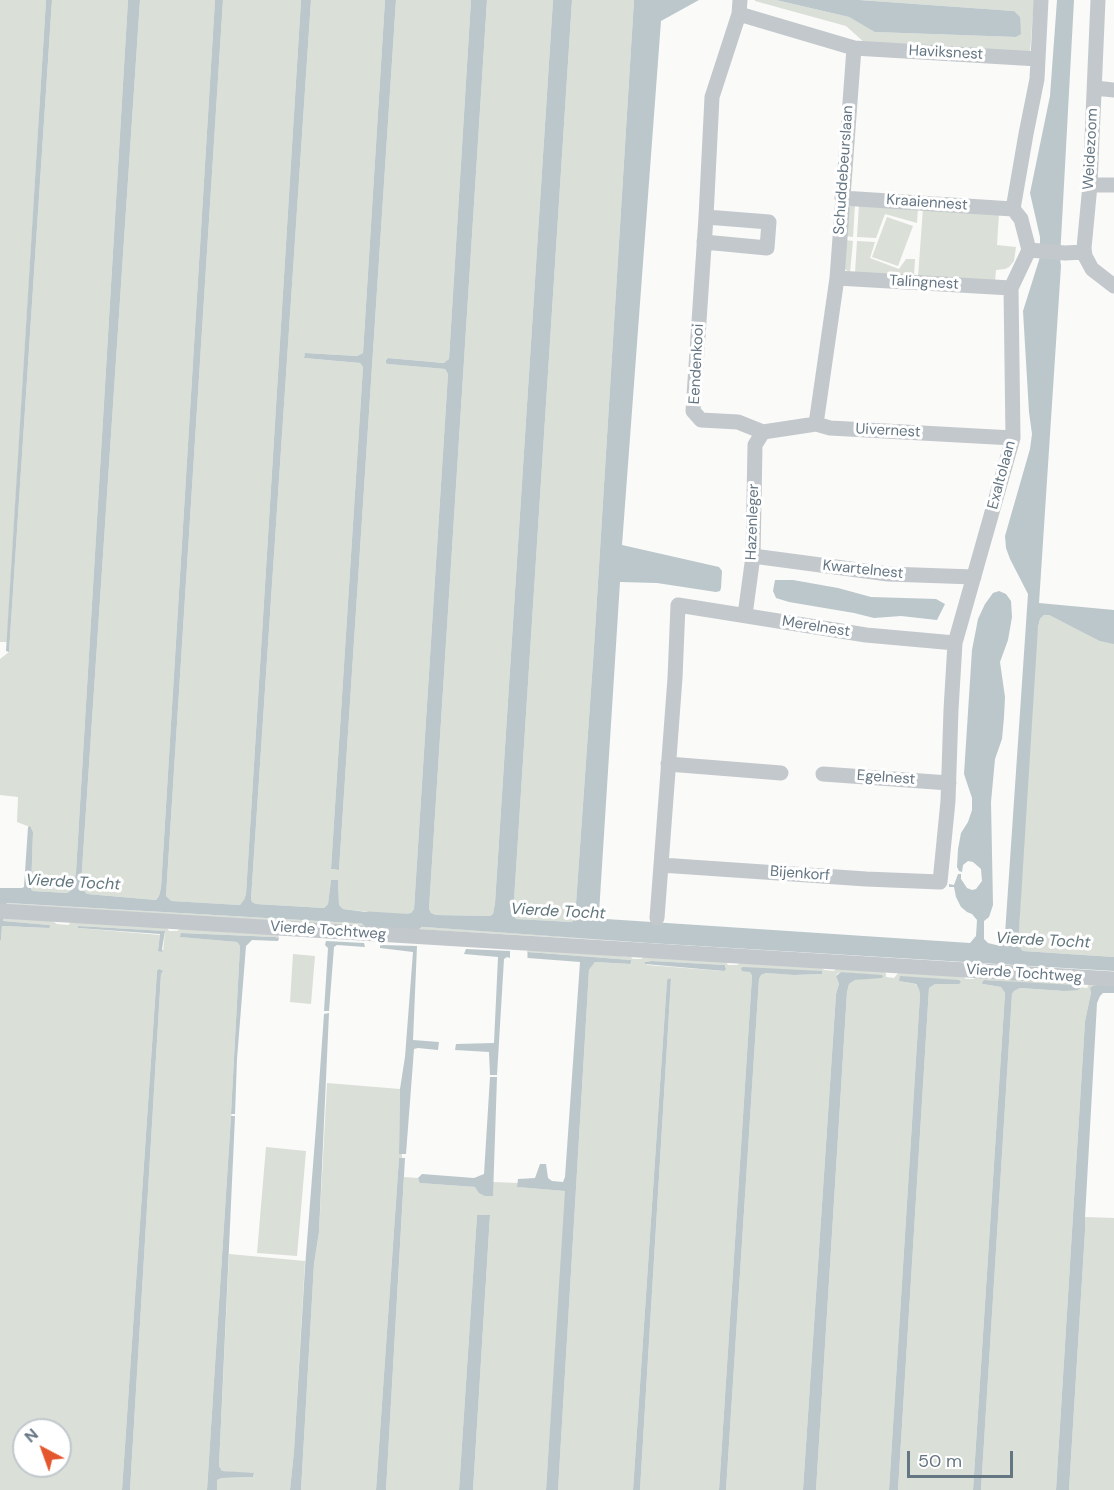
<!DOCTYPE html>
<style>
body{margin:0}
#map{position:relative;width:1114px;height:1490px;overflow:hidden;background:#fafaf8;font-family:"DM Sans",sans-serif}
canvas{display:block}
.north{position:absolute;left:12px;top:1418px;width:60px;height:60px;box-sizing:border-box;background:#fff;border:2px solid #c1c8cd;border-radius:50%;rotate:319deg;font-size:16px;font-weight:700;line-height:24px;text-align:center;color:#657683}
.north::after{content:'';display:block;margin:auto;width:21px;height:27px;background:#e4572e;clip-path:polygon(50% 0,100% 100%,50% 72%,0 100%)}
.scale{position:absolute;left:907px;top:1451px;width:106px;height:27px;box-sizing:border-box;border:3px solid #657683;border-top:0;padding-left:8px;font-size:18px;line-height:21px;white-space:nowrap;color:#657683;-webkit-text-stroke:4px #fff;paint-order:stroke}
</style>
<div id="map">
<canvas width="1114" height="1490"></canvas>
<div class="north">N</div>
<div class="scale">50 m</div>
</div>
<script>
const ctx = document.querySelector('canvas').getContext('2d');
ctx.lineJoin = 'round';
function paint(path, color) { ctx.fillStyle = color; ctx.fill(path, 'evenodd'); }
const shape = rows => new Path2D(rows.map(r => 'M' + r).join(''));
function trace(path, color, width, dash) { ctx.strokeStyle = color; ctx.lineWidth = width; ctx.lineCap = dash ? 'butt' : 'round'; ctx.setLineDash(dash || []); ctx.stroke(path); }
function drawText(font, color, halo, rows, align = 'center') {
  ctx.font = font + ' "DM Sans",sans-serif'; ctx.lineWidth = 6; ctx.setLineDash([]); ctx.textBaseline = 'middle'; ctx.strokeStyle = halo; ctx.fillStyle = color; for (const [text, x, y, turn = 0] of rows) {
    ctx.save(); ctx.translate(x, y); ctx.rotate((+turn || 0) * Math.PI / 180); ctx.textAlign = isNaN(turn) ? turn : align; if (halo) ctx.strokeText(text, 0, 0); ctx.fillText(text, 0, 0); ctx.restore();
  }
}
const green = shape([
 [0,0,46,0,7,642,0,642],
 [52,0,128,0,76,872,73,889,67,893,33,891,31,888,33,832,30,827,17,822,18,797,0,795,0,659,9,652],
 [140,0,215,0,161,888,159,896,156,900,87,894,83,890,81,885],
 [223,0,301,0,246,894,244,901,240,905,170,901,166,896],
 [311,0,385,0,363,353,357,356,305,353,304,358,360,363,363,367,331,869,339,870,396,0,471,0,449,359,445,363,388,358,386,360,389,364,445,369,448,374,414,909,411,913,397,915,343,909,339,905,338,881,331,880,328,904,324,908,256,904,252,902,251,899],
 [487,0,553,0,495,903,493,914,490,916,436,915,431,913,429,909],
 [572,0,634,0,594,647,575,918,572,922,515,919,513,916],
 [755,0,776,0,849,17,876,32,1016,37,1021,33,1014,11,859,0,1034,0,1030,53,865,43,846,26,755,1],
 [855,204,853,237,845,236,848,209,851,206],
 [859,204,918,208,917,223,885,214,876,238,857,237],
 [923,208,999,213,997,245,1016,247,1014,261,1009,267,1005,269,996,270,995,282,918,277],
 [887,217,913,226,898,266,872,257],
 [845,240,853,241,850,273,845,269,843,264],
 [857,241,875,242,870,258,899,269,906,259,915,259,914,277,855,273],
 [1044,615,1049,615,1069,625,1114,637,1114,957,1023,951,1018,947,1034,633,1037,632,1040,619],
 [6,903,389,925,389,927,395,927,396,925,654,943,4,905],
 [3,918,49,919,57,924,68,925,74,920,166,926,169,931,177,931,180,929,278,934,279,938,275,937,181,933,181,937,237,942,240,946,231,1114,232,1116,231,1116,207,1490,130,1490,161,974,163,971,157,971,122,1490,0,1490,0,940,1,940,2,926,49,928,49,925,3,921],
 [78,926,165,931,163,952,158,950,160,935,78,928],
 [24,1430,60,1430,60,1466,24,1466],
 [534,948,631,957,633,959,641,959,650,954,726,962,728,965,737,965,741,962,821,967,824,970,834,971,837,968,884,970,886,974,886,977,894,978,899,972,960,974,966,979,974,979,976,976,1074,980,1080,987,1087,988,1089,984,1114,982,1090,988,1091,993,1085,1021,1056,1490,981,1490,1012,994,1014,991,1020,988,1064,991,1079,987,985,980,983,984,1001,987,1005,993,973,1490,898,1490,929,988,935,984,958,984,899,981,915,984,919,988,920,995,889,1490,816,1490,847,992,849,984,855,980,883,976,841,972,837,974,836,976,839,984,836,994,803,1490,726,1490,759,979,761,975,766,973,794,975,822,974,750,972,752,976,719,1490,640,1490,671,979,669,978,667,980,633,1490,558,1490,589,970,595,962,630,964,631,960,529,952,528,958,527,958,527,951],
 [652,961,725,965,726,968,723,971,647,965,645,962],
 [293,954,315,956,311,1004,290,1002],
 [327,1083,400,1089,399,1153,402,1154,402,1158,399,1158,376,1490,301,1490,314,1264,319,1232],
 [266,1147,306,1151,297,1256,257,1253],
 [404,1177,418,1178,421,1183,475,1187,493,1195,493,1182,518,1183,518,1187,566,1191,546,1490,473,1490,490,1216,477,1215,459,1490,386,1490],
 [1085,1217,1114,1218,1114,1490,1069,1490,1085,1231],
 [229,1254,305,1261,294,1451,290,1490,217,1490,217,1480,222,1478,253,1477,254,1474,222,1471,219,1466]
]);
const water = shape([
 [46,0,52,0,9,652,6,651],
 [128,0,140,0,81,885,83,890,87,894,156,900,159,896,161,888,215,0,223,0,166,896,171,901,240,905,244,900,246,894,301,0,311,0,251,899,252,902,256,904,324,908,328,904,331,880,338,880,339,905,343,909,389,915,388,925,7,903,4,905,3,921,49,925,50,926,49,928,2,926,1,940,0,940,0,888,22,888,24,887,28,827,30,826,33,832,31,889,33,891,67,893,73,889,76,872],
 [385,0,396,0,339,870,331,869,363,367,360,363,304,358,305,353,357,356,363,353],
 [471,0,487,0,429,909,431,913,436,915,490,916,493,914,495,903,553,0,572,0,513,916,516,919,572,922,575,918,594,647,634,0,699,0,661,21,622,545,719,567,722,571,721,588,720,591,716,592,657,583,620,582,599,913,606,919,970,943,976,936,977,920,972,914,967,912,961,907,956,897,954,887,949,887,949,884,954,885,958,874,961,874,961,879,967,888,972,890,976,889,982,881,981,869,973,862,968,861,963,865,962,872,959,871,957,867,958,849,961,833,968,822,972,810,972,798,964,774,972,650,978,619,985,604,993,593,999,591,1006,594,1011,601,1012,617,1008,640,1000,662,1005,697,1004,717,1002,739,995,759,991,802,993,905,989,917,984,921,984,939,988,943,996,945,1001,944,1005,934,1028,594,1010,559,1006,548,1005,536,1030,449,1032,434,1029,412,1023,311,1040,257,1040,237,1030,193,1050,96,1057,0,1074,0,1060,258,1061,266,1039,603,1114,610,1114,644,1100,641,1049,615,1044,615,1040,619,1038,627,1018,946,1023,951,1114,957,1114,971,649,943,396,925,397,915,411,913,414,909,448,374,445,369,388,364,386,363,386,360,388,358,444,363,449,359],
 [776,0,859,0,1014,11,1020,17,1021,34,1016,37,875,32,849,17],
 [775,580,793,580,838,588,871,597,936,599,945,604,937,620,901,616,874,618,854,613,789,602,776,598,773,591],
 [78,926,165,931,162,949,163,952,158,951,160,934,78,928],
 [181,933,275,937,279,938,278,941,252,940,246,946,237,1059,235,1114,231,1114,240,946,237,942,180,937],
 [326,941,364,943,365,947,337,945,334,947,329,1011,324,1011,328,948,325,945],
 [380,945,417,946,413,1040,439,1042,438,1050,418,1048,414,1049,406,1154,399,1154,400,1089,405,1057,413,952,380,948],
 [466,949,510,951,510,958,507,957,504,959,497,1075,490,1075,489,1052,455,1050,456,1044,494,1043,498,957,464,954],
 [528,952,631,960,631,962,630,964,595,962,589,970,558,1490,546,1490,565,1191,517,1187,518,1179,535,1178,540,1164,546,1164,548,1178,552,1181,563,1182,565,1177,580,962,528,958],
 [652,961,725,965,726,969,724,971,645,964,645,962],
 [743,967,822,971,822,974,794,975,766,973,761,975,759,979,726,1490,719,1490,752,976,750,972,742,971,741,968],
 [159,969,163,971,161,974,130,1490,122,1490,157,971],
 [841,972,882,975,883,977,881,978,855,980,849,984,847,992,816,1490,803,1490,836,994,839,984,836,976],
 [900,976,959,980,961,982,959,984,935,984,929,988,898,1490,889,1490,920,995,919,989,916,984,899,981],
 [669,978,671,979,640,1490,633,1490,667,980],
 [984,980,1075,985,1080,988,1078,990,1064,991,1020,988,1014,991,1012,994,981,1490,973,1490,1005,993,1001,987,983,984,982,983],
 [1101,984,1114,986,1114,993,1103,993,1100,996,1097,1003,1085,1217,1085,1231,1069,1490,1056,1490,1085,1021,1091,993,1090,988,1093,986],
 [329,1013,319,1232,314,1264,301,1490,290,1490,294,1451,305,1267,316,1127,324,1014],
 [490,1077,497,1077,493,1196,485,1196,479,1193,475,1187,420,1183,418,1178,422,1174,474,1178,484,1174],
 [231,1116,235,1116,219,1466,222,1471,254,1473,253,1477,222,1478,217,1480,217,1490,207,1490],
 [399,1158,405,1158,386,1490,376,1490],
 [477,1215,490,1215,473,1490,459,1490]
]);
const canal = shape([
 [368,919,416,922]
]);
const minor = shape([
 [740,0,739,14,854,48,837,278,816,424],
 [1098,0,1090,185,1084,248,1085,256,1092,269,1114,286],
 [739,14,712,97,706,217,693,411,701,420,738,422,763,432,816,424,830,428,1013,438],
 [854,48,1038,59],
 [1095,88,1114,90],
 [1090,185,1114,185],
 [842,198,1013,209],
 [704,242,767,248,769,222,706,217],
 [1029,250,1065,253,1084,252],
 [837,278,1011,288],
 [753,556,888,574,974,577],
 [745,615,753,556,755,445,763,432],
 [955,643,866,635,678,605,675,678,661,865,866,879,940,882,948,801,951,710,955,643,1013,438,1011,288,1029,250,1021,219,1013,209,1026,134,1037,79,1041,0],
 [668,764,781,773],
 [823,774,949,783],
 [0,911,1114,979],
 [657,918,661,865]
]);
const streetNames = [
 ["Haviksnest",946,53,3],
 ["Weidezoom",1091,149,-87],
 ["Schuddebeurslaan",844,170,-86],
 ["Kraaiennest",927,203,4],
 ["Talingnest",924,283,3],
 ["Eendenkooi",697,364,-87],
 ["Uivernest",888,431,3],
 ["Exaltolaan",1002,475,-75],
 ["Hazenleger",753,522,-88],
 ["Kwartelnest",863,570,6],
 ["Merelnest",816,627,9],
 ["Egelnest",886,778,4],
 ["Bijenkorf",800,874,4],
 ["Vierde Tochtweg",328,931,4],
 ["Vierde Tochtweg",1024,974,4]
];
const waterNames = [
 ["Vierde Tocht",73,883,3],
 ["Vierde Tocht",558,912,3],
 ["Vierde Tocht",1043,941,3]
];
paint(green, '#dadfd7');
paint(water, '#bbc7cb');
trace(canal, '#bbc7cb', 15);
trace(minor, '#c3c8cc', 15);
drawText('15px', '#657683', '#fff', streetNames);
drawText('italic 16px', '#60757c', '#fff', waterNames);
</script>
